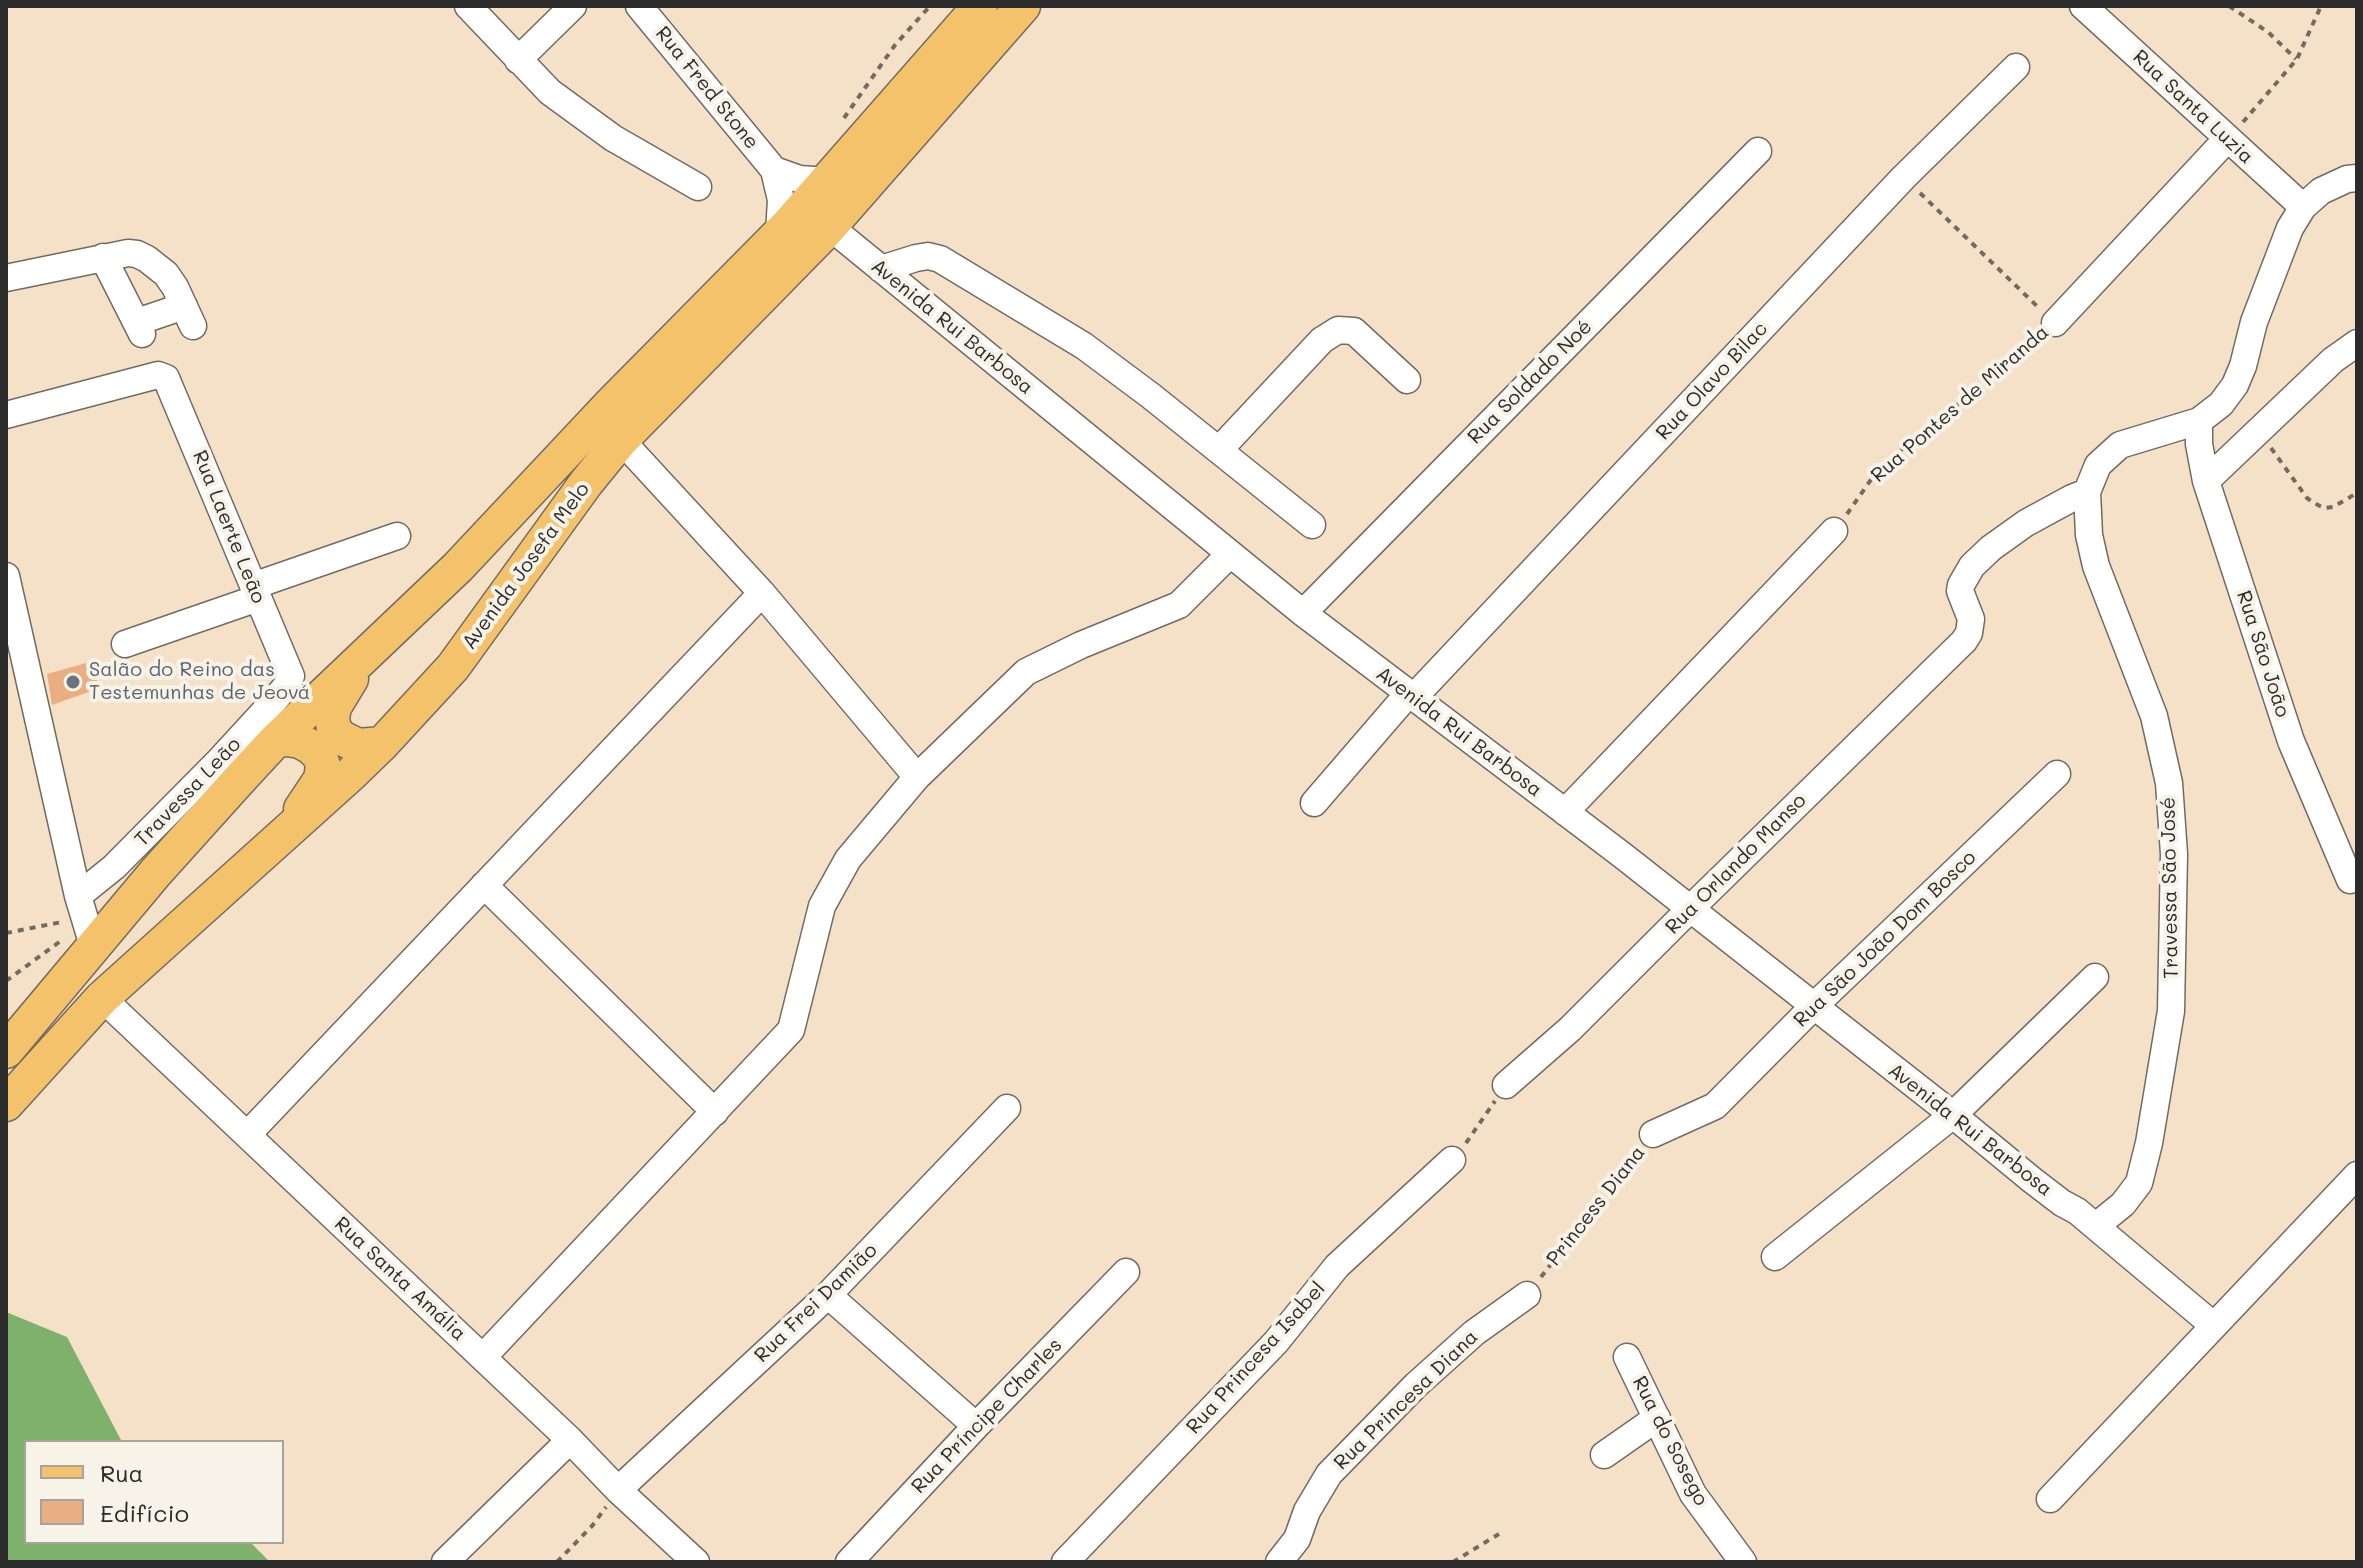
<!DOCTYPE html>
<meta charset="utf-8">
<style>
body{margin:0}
#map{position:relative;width:2363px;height:1568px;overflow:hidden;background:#f5e1c8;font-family:Mali,sans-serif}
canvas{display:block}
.frame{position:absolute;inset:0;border:8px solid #2b2b2b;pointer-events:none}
.legend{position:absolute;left:24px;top:1440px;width:260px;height:104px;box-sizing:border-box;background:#f7f3e8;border:2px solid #a5a39c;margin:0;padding:10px 14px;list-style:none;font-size:24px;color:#2b2b2b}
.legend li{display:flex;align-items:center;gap:16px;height:40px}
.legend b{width:40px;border:2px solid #a5a39c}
</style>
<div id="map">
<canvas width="2363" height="1568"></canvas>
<div class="frame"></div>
<ul class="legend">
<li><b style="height:10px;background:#f3c26a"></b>Rua</li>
<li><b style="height:22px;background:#e9af83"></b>Edifício</li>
</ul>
</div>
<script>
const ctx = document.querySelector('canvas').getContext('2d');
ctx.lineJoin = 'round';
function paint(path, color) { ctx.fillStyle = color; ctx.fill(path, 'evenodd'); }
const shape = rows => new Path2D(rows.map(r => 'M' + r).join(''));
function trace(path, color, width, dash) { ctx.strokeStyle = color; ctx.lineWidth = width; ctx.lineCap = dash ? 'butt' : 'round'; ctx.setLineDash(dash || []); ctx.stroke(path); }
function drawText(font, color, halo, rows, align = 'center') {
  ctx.font = font + ' Mali,sans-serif'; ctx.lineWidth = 8; ctx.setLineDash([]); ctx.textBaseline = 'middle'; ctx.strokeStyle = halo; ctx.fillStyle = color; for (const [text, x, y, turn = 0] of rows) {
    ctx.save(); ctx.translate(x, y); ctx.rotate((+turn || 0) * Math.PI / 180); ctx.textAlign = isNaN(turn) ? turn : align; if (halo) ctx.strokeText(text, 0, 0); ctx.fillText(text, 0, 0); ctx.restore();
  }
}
const forest = shape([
 [6,1312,67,1337,122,1442,26,1442,26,1542,250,1542,270,1562,6,1562]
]);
const building = shape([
 [97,660,97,689,52,705,47,674]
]);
const path = shape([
 [2229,6,2268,32,2296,59],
 [844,118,895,45,930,6],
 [2243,122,2297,59,2321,6],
 [1920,193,2040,309],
 [2271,448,2307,498,2314,503,2324,508,2333,507,2357,493],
 [1847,514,1877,471,1937,419,1982,388,2039,337],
 [6,933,62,922],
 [6,981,62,940],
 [1466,1143,1495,1101],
 [1541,1277,1641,1149],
 [557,1562,592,1526,606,1507],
 [1453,1562,1499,1534]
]);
const minor = shape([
 [468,6,550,92,613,138,698,187],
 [639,6,774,170,781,200,779,233],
 [2083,6,2303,207],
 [518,60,573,6],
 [774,170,799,179,828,181],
 [830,227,1303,613,1622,855,1953,1115,2032,1180,2062,1203,2077,1211,2213,1325],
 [103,257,142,334],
 [881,269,916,258,928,256,940,259,1084,346,1151,396,1312,525],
 [6,278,128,253,137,254,147,259,166,274,175,287,193,326],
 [137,322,184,306],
 [2055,323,2227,139],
 [6,415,158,375,166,378,291,676,286,686,274,701,217,763,114,867,78,896],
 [2199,421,2199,444,2206,481,2291,741,2350,880],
 [621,440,762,593,917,777],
 [1219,450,1322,340,1338,330,1354,331,1407,380],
 [2206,481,2333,360,2357,343],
 [6,576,78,896,94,949],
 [253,586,397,536],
 [1303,613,1758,151],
 [125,644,258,598],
 [1413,698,1904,177,2016,67],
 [1314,803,1408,694],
 [1565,812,1834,531],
 [484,885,715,1112],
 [102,998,570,1440,618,1490,696,1562],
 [1506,1085,1570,1029,1690,909,1964,641,1969,633,1971,619,1960,591,1961,585,1972,566,1991,548,2026,523,2072,498,2087,492],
 [1653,1134,1715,1106,1813,1007,2057,774],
 [247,1135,762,593],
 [2096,1226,2123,1204,2139,1183,2149,1143,2171,1011,2174,854,2169,783,2154,716,2096,566,2089,535,2087,492,2098,465,2120,445,2199,421,2221,404,2235,385,2243,366,2254,322,2290,228,2303,207,2321,191,2347,179,2357,178],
 [1775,1257,1953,1115,2095,977],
 [828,1295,976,1426],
 [483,1357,791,1030,822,906,848,859,917,777,1026,672,1081,645,1179,605,1230,554],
 [1627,1357,1693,1494,1743,1562],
 [1604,1455,1657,1418],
 [618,1490,828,1295,1007,1108],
 [2050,1499,2357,1175],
 [445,1562,570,1440],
 [849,1562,976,1426,1126,1272],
 [1065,1562,1276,1342,1337,1266,1452,1160],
 [1279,1562,1297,1539,1307,1511,1329,1474,1416,1385,1474,1333,1527,1295]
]);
const major = shape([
 [351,679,334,707,332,718,334,729,340,737,358,746,382,744],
 [276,740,287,739,300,741,311,747,320,756,323,766,321,779,301,809],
 [6,1051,156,872,238,781,276,740,458,567,612,403,788,225,980,6],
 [6,1104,102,998,351,774,382,744,453,667,586,483,621,440,823,234,1023,6]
]);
const markers = [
 [73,682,8,"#6b7280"]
];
const streetNames = [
 ["Rua Fred Stone",707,88,51],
 ["Rua Santa Luzia",2193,107,43],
 ["Avenida Rui Barbosa",952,327,39],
 ["Rua Olavo Bilac",1712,381,-47],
 ["Rua Soldado Noé",1530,382,-45],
 ["Rua Pontes de Miranda",1960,404,-41],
 ["Rua Laerte Leão",229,527,68],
 ["Avenida Josefa Melo",526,566,-54],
 ["Rua São João",2263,654,72],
 ["Avenida Rui Barbosa",1459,732,37],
 ["Travessa Leão",188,792,-46],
 ["Rua Orlando Manso",1736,864,-45],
 ["Travessa São José",2170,888,-91],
 ["Rua São João Dom Bosco",1885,939,-44],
 ["Avenida Rui Barbosa",1970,1130,38],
 ["Princess Diana",1596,1206,-52],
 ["Rua Santa Amália",400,1279,43],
 ["Rua Frei Damião",816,1303,-44],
 ["Rua Princesa Isabel",1256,1358,-48],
 ["Rua Princesa Diana",1406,1400,-44],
 ["Rua Príncipe Charles",987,1416,-46],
 ["Rua do Sosego",1670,1441,63]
];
const worshipNames = [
 ["Salão do Reino das",89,670],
 ["Testemunhas de Jeová",89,693]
];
paint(forest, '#7eb16c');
paint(building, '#e9af83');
trace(minor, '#726b62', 29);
trace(major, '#726b62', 37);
trace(path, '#726b62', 4, [6, 6]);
trace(minor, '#fff', 26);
trace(major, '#f3c26a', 34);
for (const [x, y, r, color] of markers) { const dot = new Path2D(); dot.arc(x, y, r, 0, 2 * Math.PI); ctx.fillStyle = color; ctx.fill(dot); trace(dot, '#f7f3e8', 3); }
drawText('20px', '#2b2b2b', '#f7f3e8', streetNames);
drawText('20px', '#5b616d', '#f7f3e8', worshipNames, 'left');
</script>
